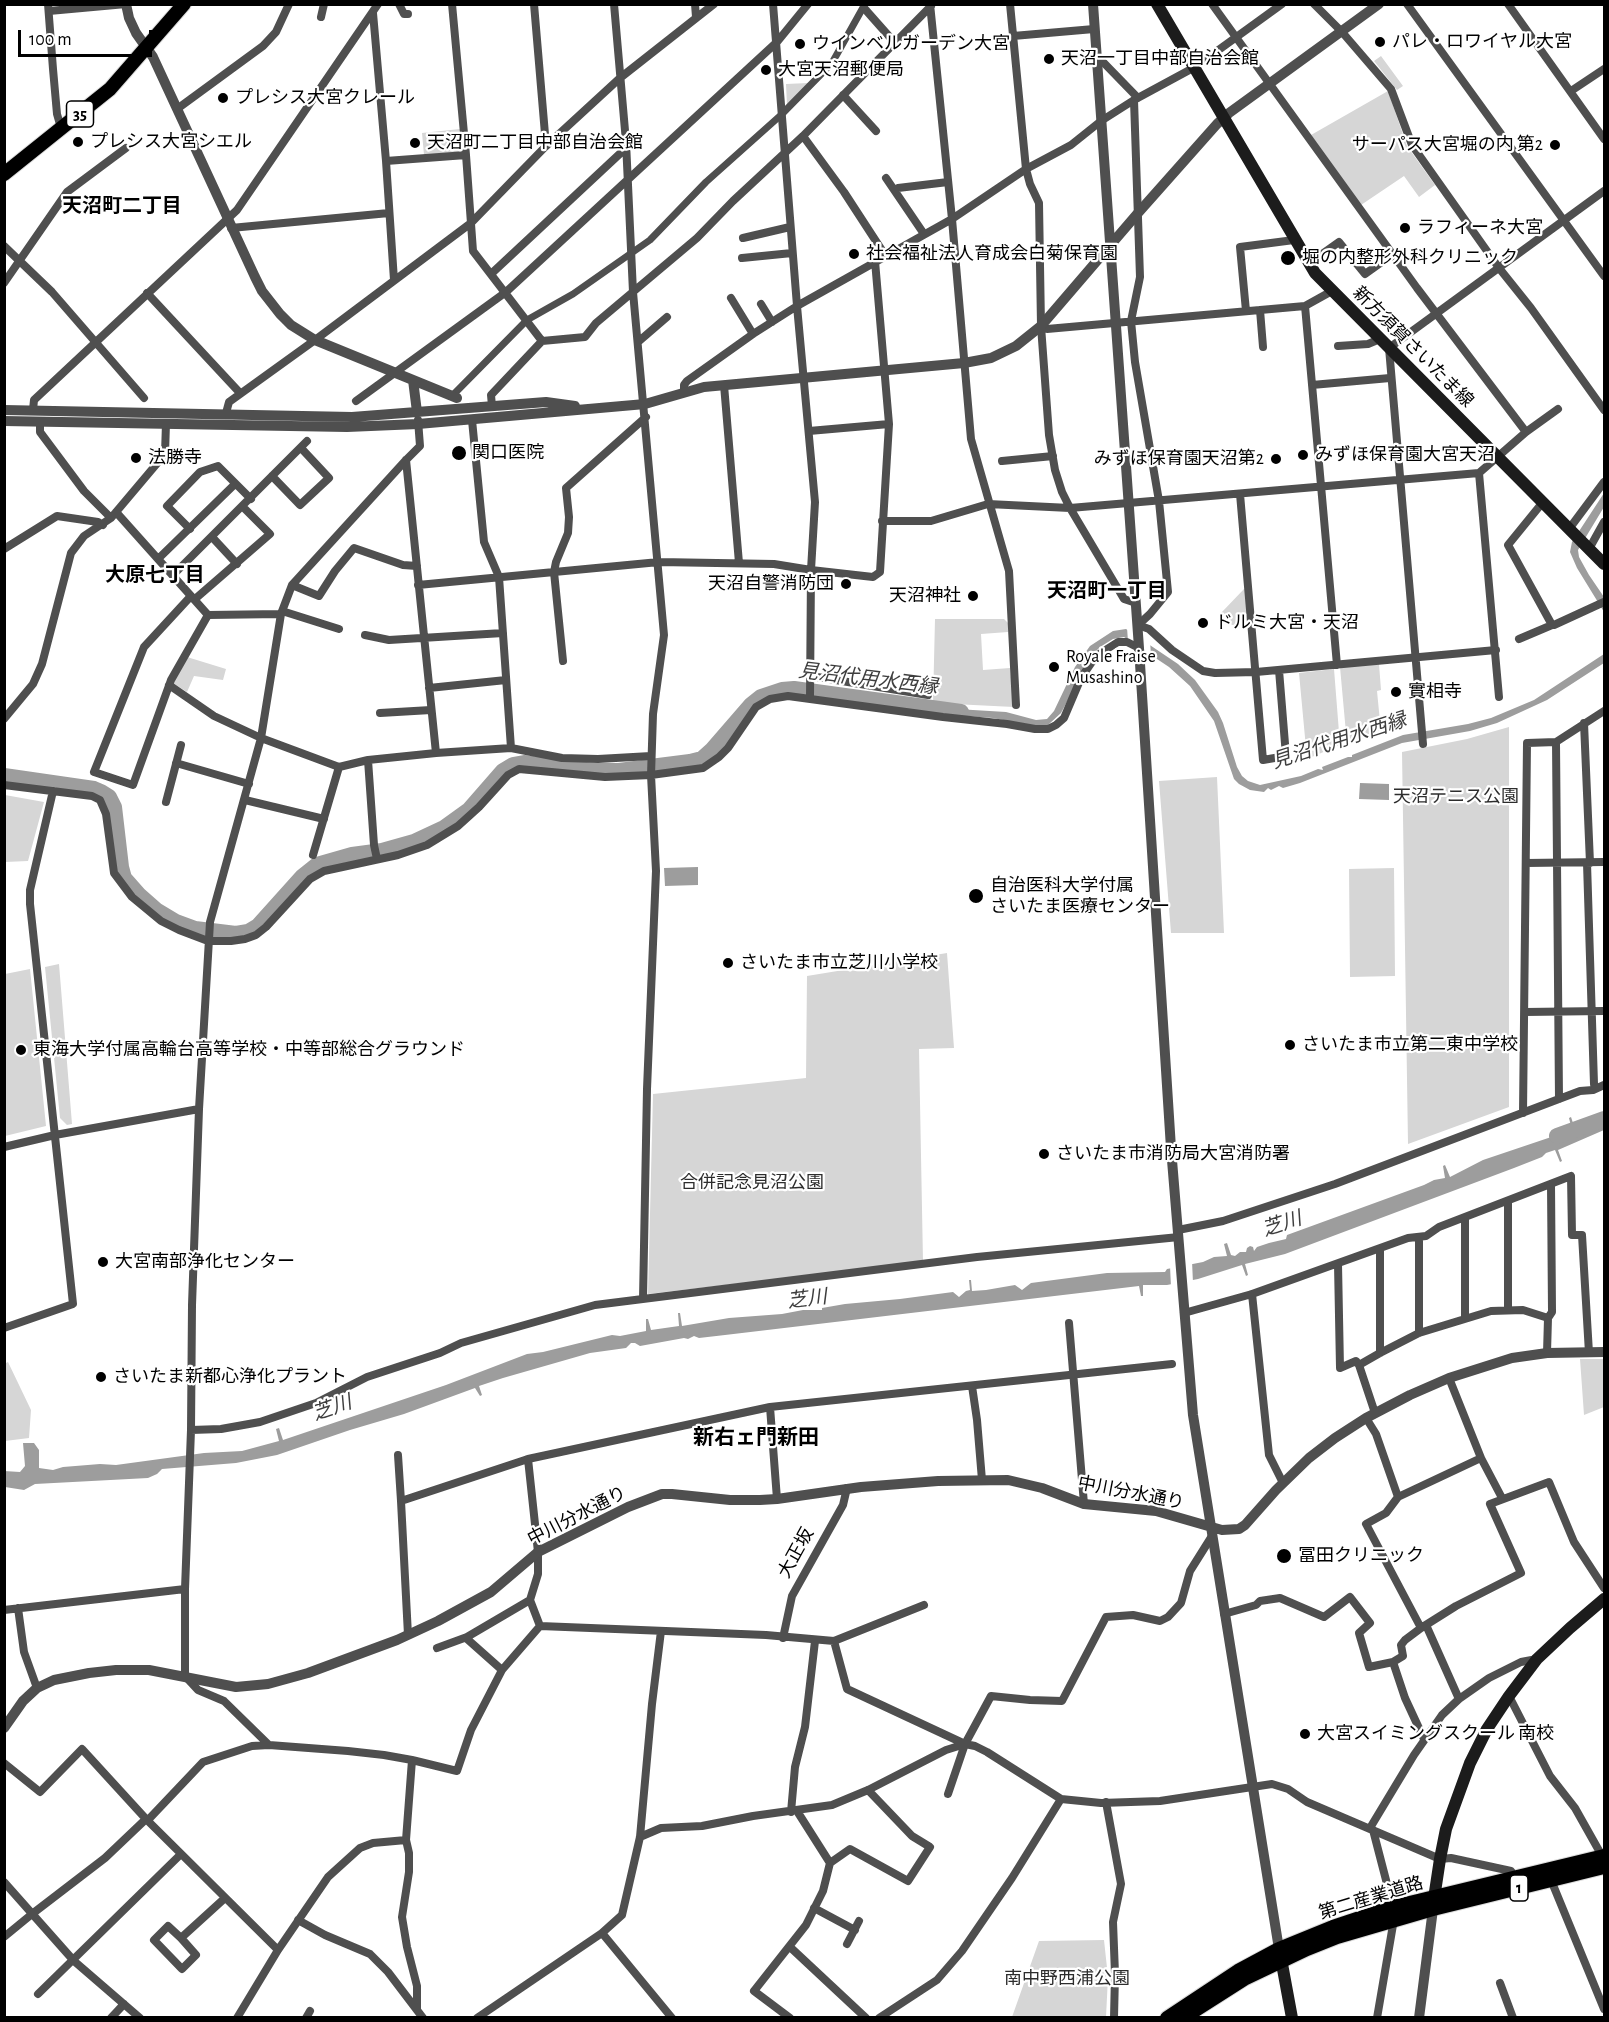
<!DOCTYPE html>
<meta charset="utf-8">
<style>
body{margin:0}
#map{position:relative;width:1609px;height:2022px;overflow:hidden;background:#fff;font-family:"Alegreya Sans",sans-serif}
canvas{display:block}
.frame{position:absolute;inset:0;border:6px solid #000;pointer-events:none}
.scale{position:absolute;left:18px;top:30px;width:134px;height:27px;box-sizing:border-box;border:3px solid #000;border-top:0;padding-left:8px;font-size:18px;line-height:21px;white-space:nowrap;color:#000;-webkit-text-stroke:4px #fff;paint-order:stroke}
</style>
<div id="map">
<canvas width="1609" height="2022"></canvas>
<div class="frame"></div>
<div class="scale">100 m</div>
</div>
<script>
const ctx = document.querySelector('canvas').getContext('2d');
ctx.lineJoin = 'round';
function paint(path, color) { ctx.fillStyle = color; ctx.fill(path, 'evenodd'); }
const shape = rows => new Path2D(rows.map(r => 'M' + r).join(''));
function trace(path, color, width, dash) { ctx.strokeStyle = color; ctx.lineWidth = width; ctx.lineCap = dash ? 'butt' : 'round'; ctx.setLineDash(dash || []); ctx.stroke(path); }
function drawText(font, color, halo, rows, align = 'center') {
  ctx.font = font + ' "Alegreya Sans","Noto Sans JP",sans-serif'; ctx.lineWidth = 4.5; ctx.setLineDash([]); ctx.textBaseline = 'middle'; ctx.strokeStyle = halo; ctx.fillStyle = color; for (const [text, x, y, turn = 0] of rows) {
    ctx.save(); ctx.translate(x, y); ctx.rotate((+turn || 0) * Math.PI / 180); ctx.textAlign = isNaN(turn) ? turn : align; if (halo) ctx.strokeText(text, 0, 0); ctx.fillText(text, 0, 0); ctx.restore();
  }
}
const green = shape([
 [1381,56,1403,86,1397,90,1374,61],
 [808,83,787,106,786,84],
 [1388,91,1407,146,1435,185,1419,197,1404,176,1361,205,1311,135],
 [460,129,463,153,424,155,422,133],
 [1244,589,1246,589,1248,622,1246,624,1232,625,1221,613],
 [935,619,1004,619,1008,623,1008,632,981,634,983,670,1010,668,1014,707,933,703],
 [187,657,226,669,223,680,194,676,187,692,173,683],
 [1379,664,1381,690,1377,691,1381,732,1347,744,1340,667],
 [1334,669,1340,745,1307,759,1299,673],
 [1509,727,1509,1107,1408,1144,1402,752,1467,739],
 [1217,777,1224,933,1171,933,1159,781],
 [5,795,44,802,28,861,5,862],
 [1394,868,1395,976,1350,977,1349,869],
 [947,953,954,1048,919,1049,923,1262,648,1294,653,1094,806,1078,807,976],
 [59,964,72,1124,67,1125,60,1118,45,967],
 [30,969,46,1126,5,1136,5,974],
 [1580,1359,1604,1359,1604,1407,1584,1415],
 [8,1362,31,1410,29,1438,5,1441,4,1364],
 [1104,1940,1108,1977,1106,2017,1012,2017,1039,1941]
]);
const water = shape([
 [1604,493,1604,507,1578,550,1579,557,1589,575,1604,597,1604,612,1577,568,1570,552,1572,542],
 [1126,629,1178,664,1195,680,1218,712,1223,723,1237,767,1242,776,1248,781,1260,785,1301,776,1318,769,1323,770,1322,767,1348,757,1352,757,1352,755,1403,735,1468,724,1491,718,1534,700,1604,654,1604,663,1547,700,1497,723,1470,731,1402,743,1300,783,1283,788,1279,786,1271,790,1268,788,1264,792,1250,790,1239,784,1234,779,1214,721,1190,686,1169,667,1124,637,1113,639,1100,647,1091,656,1061,713,1048,725,1038,727,993,718,939,714,940,708,1006,712,1036,720,1047,719,1054,711,1075,667,1090,646,1113,631],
 [1360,783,1389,784,1389,800,1359,799],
 [698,867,698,885,665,886,664,868],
 [1571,1117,1575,1129,1582,1130,1589,1123,1604,1117,1604,1130,1558,1150,1562,1161,1560,1162,1555,1150,1546,1153,1542,1157,1514,1168,1285,1254,1245,1264,1248,1275,1246,1276,1242,1265,1198,1279,1167,1285,1143,1285,1143,1296,1141,1296,1139,1286,725,1335,699,1338,694,1336,688,1339,684,1338,640,1346,635,1343,631,1343,626,1348,590,1353,503,1378,479,1386,482,1395,480,1396,475,1388,404,1414,350,1430,277,1455,236,1463,162,1469,157,1474,148,1478,35,1484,24,1490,5,1487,4,1471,20,1472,25,1466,23,1443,34,1443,39,1450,39,1468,53,1470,63,1467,100,1464,116,1465,204,1453,242,1451,279,1441,276,1429,279,1428,283,1440,446,1385,527,1354,543,1352,612,1335,620,1336,646,1331,646,1319,648,1319,651,1330,679,1326,678,1313,680,1313,682,1326,729,1318,782,1314,803,1310,822,1310,822,1308,845,1304,900,1299,953,1292,959,1297,966,1291,970,1290,969,1280,971,1280,972,1291,986,1290,1015,1285,1022,1290,1031,1283,1107,1273,1165,1272,1167,1269,1203,1262,1214,1257,1227,1256,1224,1244,1227,1243,1231,1255,1235,1256,1240,1252,1246,1252,1247,1248,1250,1246,1253,1247,1254,1251,1257,1247,1269,1243,1286,1239,1287,1235,1424,1185,1434,1180,1445,1178,1443,1166,1445,1165,1450,1177,1483,1160,1572,1130,1569,1118]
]);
const pier = shape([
 [1127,627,1150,641,1151,655,1140,651,1128,642],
 [1192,1261,1193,1283,1171,1287,1170,1266]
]);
const river = shape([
 [4,776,94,789,101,792,109,797,114,807,121,867,124,878,139,895,156,910,176,922,195,929,236,934,248,932,258,926,302,877,317,865,352,855,382,851,414,842,444,828,469,810,503,771,513,765,524,763,594,771,619,771,690,762,702,759,712,750,751,705,761,697,782,690,794,689,961,712],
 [1557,1136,1604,1119]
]);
const pedestrian = shape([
 [452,396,527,320,573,294,650,240,706,182,781,115,832,63,865,4]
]);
const minor = shape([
 [48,4,53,69,57,114,61,128],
 [399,4,404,14,408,14],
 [452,4,466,155,473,251,542,341],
 [534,4,546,146],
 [614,4,626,142,633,292,664,635,653,714,651,775,656,871,647,1089,643,1299],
 [695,4,696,17],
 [773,4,797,306,815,502,811,570,810,698],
 [930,4,952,219,971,439,1009,571,1016,705],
 [1010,4,1026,169,1030,184,1039,203,1041,326,1049,435,1055,470,1062,492,1070,508,1124,599,1136,603],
 [1212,4,1417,288,1526,432],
 [1314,4,1342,32,1391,89,1412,145,1499,268,1531,308,1604,410],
 [1407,4,1604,276],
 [1508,4,1604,139],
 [864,8,895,43],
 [49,11,126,4],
 [373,13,386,161,394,280],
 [321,17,324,4],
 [1013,36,1094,29],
 [1096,61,1103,62,1138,98],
 [1571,91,1604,69],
 [843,95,876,131],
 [1134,100,1140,277,1131,321,1135,362,1159,501,1168,592,1150,614,1138,625],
 [177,109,263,46,276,32,289,4],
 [803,136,844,192,885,255],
 [386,161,466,155],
 [886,178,924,234],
 [895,190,898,188,948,182],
 [231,228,389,213],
 [743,238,790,227],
 [4,246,52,292,144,398],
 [742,258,792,253],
 [1308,264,1339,242,1365,274,1393,254],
 [491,274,626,148],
 [4,283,67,192,126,148],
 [147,293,240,393],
 [731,298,753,334],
 [761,304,772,322],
 [1305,306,1337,665],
 [1260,310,1263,347],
 [1246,311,1240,247,1294,240],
 [1041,326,1047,329,1305,306,1332,291],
 [638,342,667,317],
 [1338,346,1368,344,1380,339],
 [724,385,739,563],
 [1312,385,1390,378],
 [684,392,684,385,687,381,753,334,797,306,952,219,1026,169,1071,145,1101,121,1134,100,1195,67,1282,4],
 [356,401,506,292,777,42,808,4],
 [492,406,491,395,542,341,585,337,596,323,697,238,733,201,803,136,931,6],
 [33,410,34,400,237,210,378,4],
 [226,413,229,402,315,340,471,223,546,146,620,78,714,4],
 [472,420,484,542,499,577,511,748],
 [40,422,40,432,84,491,111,518],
 [809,431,889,424],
 [406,460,436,753],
 [1002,461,1053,456],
 [1479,473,1499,697],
 [272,476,300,505,329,478,301,448],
 [1240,494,1263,760,1286,756,1279,670],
 [1543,502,1508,545,1552,625,1554,625,1604,602],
 [116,512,208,615,281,614],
 [882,521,931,521,988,504,1070,508,1479,473,1526,432,1558,409],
 [190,529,167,506,200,472,218,466,251,499],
 [1569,529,1604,482],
 [212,537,237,564],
 [4,549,57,516,98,522,103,525],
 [1589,549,1604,522],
 [158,559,235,484],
 [173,575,307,441],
 [292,585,319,596,335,571,354,548,403,565,417,566],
 [418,585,659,562,774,564,811,570,873,577,880,572,889,424,875,261],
 [191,596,144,647,94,772,133,785,171,680,208,615],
 [195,599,270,534,243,507],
 [282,611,339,629],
 [1138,625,1149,629,1172,650,1203,671,1215,673,1256,672,1496,650],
 [365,635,389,640,503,633],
 [1519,639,1552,625],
 [563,661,554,572,556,562,568,533,569,517,566,488,646,417],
 [811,676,928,695],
 [169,685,214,716,261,738,339,767,368,760,436,753,511,748,562,758,598,759,651,756],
 [429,688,506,680],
 [380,713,431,710],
 [4,719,33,684,42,664,71,553,84,536,111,518,165,454,166,423],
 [1584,723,1590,863],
 [1556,742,1559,1099],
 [1423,744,1389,348,1604,191],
 [368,760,374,845,377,859],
 [176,763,249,784],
 [4,785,92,796,100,800,106,814,114,873,132,897,161,921,179,930,208,941,231,941,245,939,256,935,266,927,310,879,324,871,398,855,427,845,458,826,479,807,508,775,519,769,605,777,651,775,703,768,719,757,728,748,756,707,770,699,788,696,943,717,1007,724,1035,729,1048,729,1056,725,1064,718,1081,678,1096,656,1118,642,1127,642,1139,648],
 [245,800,324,819],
 [166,802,181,745],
 [313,855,339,767],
 [1526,863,1604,862],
 [1587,863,1594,1084],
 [1525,1012,1604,1011],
 [1523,1113,1527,743,1556,742,1604,711],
 [4,1147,55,1135,199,1109],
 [1465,1218,1465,1318],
 [1178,1230,1223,1221,1335,1184,1580,1091,1593,1090,1604,1085],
 [1419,1237,1419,1333],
 [1380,1249,1380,1353],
 [1338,1264,1340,1368,1356,1361,1359,1365],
 [1252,1294,1269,1455,1283,1483],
 [1508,1309,1508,1201],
 [1184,1313,1252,1294,1408,1238,1426,1236,1439,1227,1571,1176,1572,1235,1582,1235,1589,1353],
 [1069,1323,1084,1504],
 [4,1328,73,1304,30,904,30,890,53,791],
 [1547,1353,1548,1318,1552,1312,1551,1184],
 [1449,1378,1481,1458,1502,1498],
 [972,1386,977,1420,982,1480],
 [770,1407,777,1499],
 [1375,1413,1359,1365,1380,1353,1419,1333,1491,1311,1523,1310,1548,1318],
 [1366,1418,1376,1434,1398,1497,1386,1513,1366,1524,1421,1628,1456,1606,1521,1573,1490,1504,1549,1482,1574,1542,1604,1588],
 [191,1430,221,1429,260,1422,316,1403,367,1377,440,1353,461,1343,595,1305,977,1257,1179,1237],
 [398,1455,401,1501],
 [1398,1497,1481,1458],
 [18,1608,24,1652,37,1688],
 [4,1610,185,1589],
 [1224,1614,1256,1605,1260,1601,1280,1598,1324,1617,1350,1597,1370,1623,1359,1633,1369,1667,1393,1662,1403,1656,1401,1645,1405,1640,1421,1628],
 [1426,1625,1459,1699],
 [540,1626,766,1635,834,1641,847,1689,965,1744],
 [408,1635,401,1501,528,1459,770,1407,1172,1364],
 [466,1638,502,1670],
 [783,1638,792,1596,843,1505,847,1488],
 [834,1641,924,1605],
 [437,1648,467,1637,530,1600],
 [1393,1662,1405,1698,1424,1739],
 [1509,1696,1550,1776,1575,1808,1602,1856],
 [412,1760,457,1771,471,1730,502,1670,540,1626,530,1600,538,1574,538,1552,528,1459],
 [4,1763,40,1792,82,1749,146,1819,278,1950],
 [948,1794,965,1744,991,1696,1030,1700,1062,1701,1106,1617,1133,1615,1160,1621,1168,1617,1181,1603,1190,1571,1212,1536],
 [1106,1802,1121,1884,1113,1922,1115,1974,1114,2018],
 [791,1812,795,1767,805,1727,815,1641],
 [148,1820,203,1762,252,1746,269,1745],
 [1370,1828,1414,1755,1442,1715,1459,1699,1489,1678,1521,1662,1537,1659],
 [1373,1830,1393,1907],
 [640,1837,661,1828,702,1826,753,1816,832,1805,868,1790,946,1750,965,1744,975,1746,987,1752,1061,1799,1101,1803,1160,1801,1272,1784,1288,1789,1307,1802,1440,1859,1451,1858,1511,1871,1515,1878],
 [830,1863,850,1849,908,1881,930,1847,912,1836,868,1790],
 [1551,1880,1604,2009],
 [4,1882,74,1961,140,2018],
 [814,1908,855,1930],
 [298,1920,325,1935,370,1954,388,1972,423,2018],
 [602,1933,622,1915,640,1837,652,1704,661,1631],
 [4,1937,32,1914,105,1858,146,1819],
 [181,1938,196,1955,182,1969,154,1940,168,1926,181,1938,225,1898],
 [847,1944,859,1921],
 [790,1947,866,2018],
 [1500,1983,1513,2018],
 [38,1994,181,1854],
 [417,2009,417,1986,407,1947,402,1917,409,1872,409,1853,406,1840,412,1760,384,1755,348,1751,269,1745,224,1701,198,1690,185,1676,185,1589,191,1430,192,1305,199,1109,210,922,261,738,281,614,292,585,406,460,420,446,418,420],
 [111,2018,124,2004],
 [237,2018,278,1950,328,1877,360,1848,373,1843,406,1840],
 [306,2018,310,2011],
 [477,2018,602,1933,672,2018],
 [790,2018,754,1991,806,1925,823,1891,830,1863,797,1811],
 [879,2018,937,1980,962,1951,1012,1878,1061,1799],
 [1377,2018,1394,1919]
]);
const tertiary = shape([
 [126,4,129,18,136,33,153,57,255,277,262,291,280,314,291,325,315,340,457,398],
 [1093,4,1139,648,1171,1148,1193,1415,1279,1949],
 [413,380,417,412],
 [4,410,352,417,546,402,575,406],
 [4,421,347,427,418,424,645,404,704,387,964,363,991,358,1016,346,1041,326,1138,213,1217,124,1229,113,1379,4],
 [4,1728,23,1701,37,1688,54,1680,89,1673,116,1670,149,1670,236,1687,268,1684,308,1673,397,1640,438,1621,491,1592,538,1552,628,1507,662,1494,672,1494,730,1500,760,1500,777,1499,861,1487,938,1481,1008,1480,1042,1488,1084,1504,1156,1511,1222,1530,1239,1529,1245,1525,1276,1490,1309,1458,1335,1438,1366,1418,1410,1395,1449,1378,1512,1358,1547,1353,1604,1352],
 [1419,2018,1433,1909]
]);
const secondary = shape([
 [1157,4,1315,273,1604,564],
 [1433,1905,1440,1859,1446,1829,1470,1763,1487,1729,1509,1696,1537,1659,1570,1628,1604,1599],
 [1280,1953,1292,2018]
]);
const primary = shape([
 [4,174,110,89,184,4],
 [1167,2018,1238,1971,1279,1949,1333,1927,1393,1907,1604,1856],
 [1183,2018,1244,1979,1307,1949,1337,1937,1433,1909,1604,1867]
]);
const markers = [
 [1380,42,6,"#000"],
 [800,44,6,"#000"],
 [1049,59,6,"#000"],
 [766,70,6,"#000"],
 [223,98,6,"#000"],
 [78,142,6,"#000"],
 [415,143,6,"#000"],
 [1555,145,6,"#000"],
 [1405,228,6,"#000"],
 [854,254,6,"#000"],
 [1288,258,8,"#000"],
 [459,453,8,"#000"],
 [1303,455,6,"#000"],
 [136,458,6,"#000"],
 [1276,459,6,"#000"],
 [846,584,6,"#000"],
 [973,596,6,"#000"],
 [1203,623,6,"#000"],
 [1054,667,6,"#000"],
 [1396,692,6,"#000"],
 [976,896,8,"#000"],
 [728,963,6,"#000"],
 [1290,1045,6,"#000"],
 [21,1050,6,"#000"],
 [1044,1154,6,"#000"],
 [103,1262,6,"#000"],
 [101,1377,6,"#000"],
 [1284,1556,8,"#000"],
 [1305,1734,6,"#000"]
];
const shields = [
 [80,114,27],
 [1519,1888,18]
];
const shieldNames = [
 ["35",80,114],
 ["1",1519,1888]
];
const poiNames = [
 ["パレ・ロワイヤル大宮",1392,42],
 ["ウインベルガーデン大宮",812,44],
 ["天沼一丁目中部自治会館",1061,59],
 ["大宮天沼郵便局",778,70],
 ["プレシス大宮クレール",235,98],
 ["プレシス大宮シエル",90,142],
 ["天沼町二丁目中部自治会館",427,143],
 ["サーパス大宮堀の内 第2",1543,145,"right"],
 ["ラフィーネ大宮",1417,228],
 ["社会福祉法人育成会白菊保育園",866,254],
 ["堀の内整形外科クリニック",1302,258],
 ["関口医院",472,453],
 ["みずほ保育園大宮天沼",1315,455],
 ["法勝寺",148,458],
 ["みずほ保育園天沼第2",1264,459,"right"],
 ["天沼自警消防団",834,584,"right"],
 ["天沼神社",961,596,"right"],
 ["ドルミ大宮・天沼",1215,623],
 ["Royale Fraise",1066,657],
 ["Musashino",1066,678],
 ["實相寺",1408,692],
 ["自治医科大学付属",990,886],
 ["さいたま医療センター",990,907],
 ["さいたま市立芝川小学校",740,963],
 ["さいたま市立第二東中学校",1302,1045],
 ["東海大学付属高輪台高等学校・中等部総合グラウンド",33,1050],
 ["さいたま市消防局大宮消防署",1056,1154],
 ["大宮南部浄化センター",115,1262],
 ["さいたま新都心浄化プラント",113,1377],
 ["冨田クリニック",1298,1556],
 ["大宮スイミングスクール 南校",1317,1734]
];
const streetNames = [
 ["新方須賀さいたま線",1413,347,45],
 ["中川分水通り",1131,1493,11],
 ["中川分水通り",577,1516,-27],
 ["大正坂",796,1553,-61],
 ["第二産業道路",1371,1898,-17]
];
const parkNames = [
 ["天沼テニス公園",1456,797],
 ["合併記念見沼公園",752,1183],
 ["南中野西浦公園",1067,1979]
];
const neighbourhoodNames = [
 ["天沼町二丁目",122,206],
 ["大原七丁目",155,575],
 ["天沼町一丁目",1107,591]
];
const waterNames = [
 ["見沼代用水西縁",868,679,7],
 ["見沼代用水西縁",1339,741,-18],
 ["芝川",1282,1224,-18],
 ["芝川",807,1299,-7],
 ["芝川",332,1408,-19]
];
const quarterNames = [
 ["新右ェ門新田",756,1438]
];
paint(green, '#d6d6d6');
paint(water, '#9d9d9d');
paint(pier, '#fff');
trace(river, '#9d9d9d', 16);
trace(primary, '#dbdbdb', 16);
trace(pedestrian, '#4f4f4f', 7);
trace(minor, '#4f4f4f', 8);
trace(tertiary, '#4f4f4f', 10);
trace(secondary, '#1c1c1c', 12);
trace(primary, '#000', 14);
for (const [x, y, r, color] of markers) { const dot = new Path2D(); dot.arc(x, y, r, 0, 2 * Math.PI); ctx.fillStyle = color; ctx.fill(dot); trace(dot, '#fff', 2); }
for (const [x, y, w] of shields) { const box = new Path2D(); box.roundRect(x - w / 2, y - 13, w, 26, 4.5); ctx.fillStyle = '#fff'; ctx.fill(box); trace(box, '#000', 1.5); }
drawText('bold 16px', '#000', null, shieldNames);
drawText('18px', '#000', '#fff', poiNames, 'left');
drawText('18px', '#000', '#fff', streetNames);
drawText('18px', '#2d2d2d', '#fff', parkNames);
drawText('bold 20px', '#000', '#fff', neighbourhoodNames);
drawText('italic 20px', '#3e3e3e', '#fff', waterNames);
drawText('bold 21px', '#000', '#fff', quarterNames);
</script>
